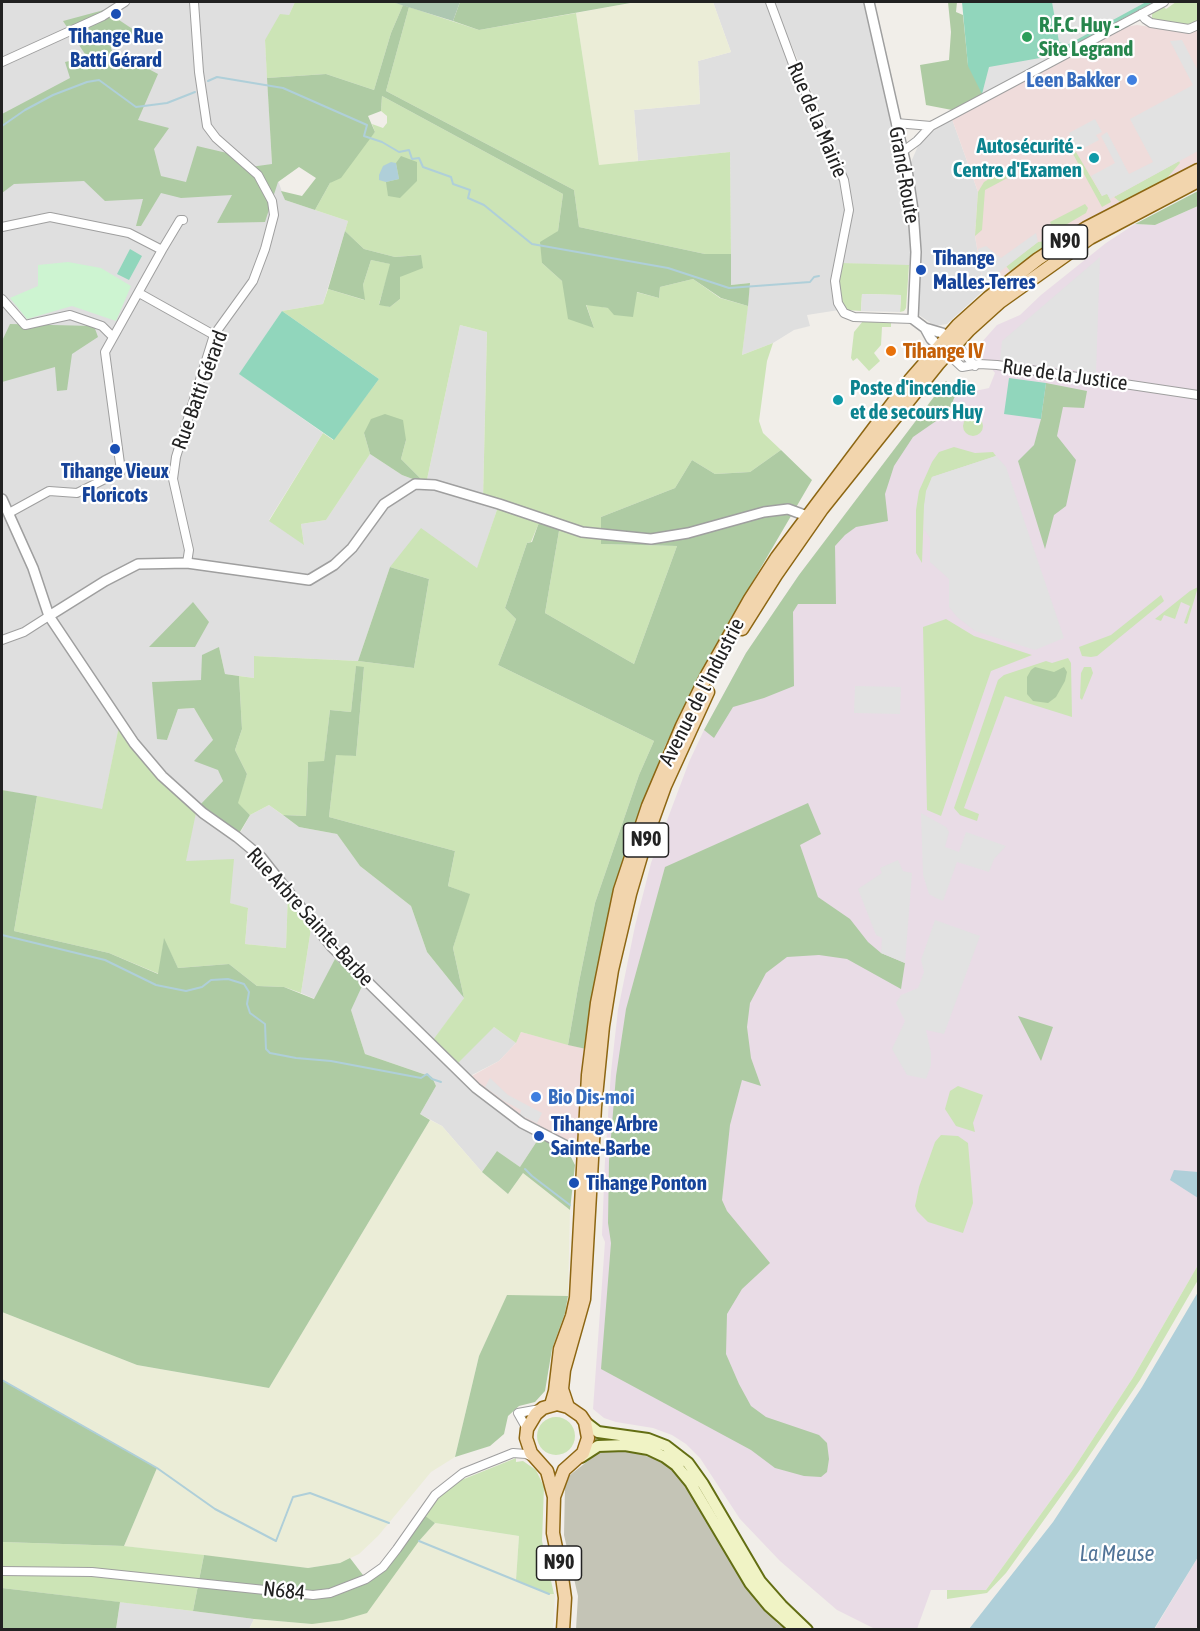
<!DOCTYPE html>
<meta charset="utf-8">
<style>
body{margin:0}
#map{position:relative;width:1200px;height:1631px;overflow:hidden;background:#f1eee9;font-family:"Asap Condensed",sans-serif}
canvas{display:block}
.frame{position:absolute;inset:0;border:3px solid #222;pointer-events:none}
</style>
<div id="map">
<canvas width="1200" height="1631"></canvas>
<div class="frame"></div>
</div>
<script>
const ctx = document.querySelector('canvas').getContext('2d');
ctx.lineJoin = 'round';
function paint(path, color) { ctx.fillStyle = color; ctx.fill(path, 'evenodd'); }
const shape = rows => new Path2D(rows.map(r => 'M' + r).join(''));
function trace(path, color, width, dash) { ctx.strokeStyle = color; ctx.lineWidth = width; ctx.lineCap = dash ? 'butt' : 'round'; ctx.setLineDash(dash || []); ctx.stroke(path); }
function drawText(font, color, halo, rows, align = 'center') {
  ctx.font = font + ' "Asap Condensed",sans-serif'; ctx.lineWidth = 4.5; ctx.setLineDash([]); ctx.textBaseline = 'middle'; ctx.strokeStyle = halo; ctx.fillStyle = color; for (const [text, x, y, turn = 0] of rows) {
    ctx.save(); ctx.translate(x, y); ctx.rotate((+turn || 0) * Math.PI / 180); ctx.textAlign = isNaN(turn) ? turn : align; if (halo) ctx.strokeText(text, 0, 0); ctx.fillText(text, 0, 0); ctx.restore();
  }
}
const residential = shape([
 [2,2,295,2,289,15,265,40,272,164,285,200,348,221,323,304,282,311,240,374,323,433,269,520,304,544,301,524,326,520,370,454,402,475,426,484,460,325,487,332,483,498,499,504,477,569,390,567,358,661,254,656,254,678,225,674,219,647,201,680,152,682,167,740,178,709,194,708,213,740,219,770,223,781,197,808,238,837,250,815,269,805,299,827,337,834,360,866,411,906,427,952,464,998,434,1040,494,1027,516,1043,499,1061,470,1076,467,1084,539,1138,520,1167,497,1151,482,1172,442,1126,420,1114,436,1086,432,1077,365,1054,335,960,315,999,301,993,312,922,288,893,286,948,245,944,248,909,230,903,185,861,122,726,118,732,102,810,2,790],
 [713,2,766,2,808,111,842,180,846,209,833,281,839,310,807,315,810,326,794,330,773,343,742,355,750,283,731,285,730,152,638,161,634,110,700,104,698,61,731,52],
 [773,2,869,2,907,169,911,168,911,162,918,146,931,132,952,119,978,192,975,236,984,290,947,324,935,326,916,313,915,266,838,263,849,210,844,180,820,112],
 [120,1602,193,1611,254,1619,249,1629,116,1630]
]);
const commercial = shape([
 [1137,25,1186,32,1198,30,1198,162,1096,215,1060,235,984,290,975,236,978,192,952,119,1125,27],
 [521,1032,586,1049,578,1151,570,1155,559,1145,539,1138,467,1084,470,1077,499,1061,516,1043]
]);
const industrial = shape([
 [1198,206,1198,1265,1134,1376,1072,1471,986,1590,931,1590,917,1629,875,1629,837,1610,780,1561,740,1519,700,1458,686,1444,672,1435,653,1428,616,1422,604,1418,593,1409,605,1242,602,1235,605,1160,611,1072,618,1010,635,926,651,863,689,762,704,730,746,653,799,575,946,381,966,393,989,388,995,373,981,356,981,343,997,325,1020,315,1041,295,1106,243,1135,224,1155,225],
 [1198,1557,1198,1624,1196,1629,1154,1630]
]);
const construction = shape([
 [614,1450,634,1452,661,1461,679,1476,735,1569,777,1623,785,1629,576,1629,578,1596,564,1535,565,1487,570,1475,598,1453]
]);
const farmland = shape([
 [636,2,713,2,731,52,698,61,700,104,634,110,638,161,599,166,576,13],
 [430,1120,442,1126,482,1172,508,1194,523,1173,570,1210,568,1296,507,1296,479,1356,455,1457,431,1472,378,1536,359,1554,340,1563,308,1568,124,1546,157,1468,2,1380,2,1312,137,1365,269,1388],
 [435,1523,519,1536,516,1581,549,1594,555,1594,553,1629,249,1630,254,1619,312,1624,419,1541]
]);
const grass = shape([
 [295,2,392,2,403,5,391,33,374,90,326,74,267,78,265,40,280,14,289,15],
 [1176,2,1198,2,1198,20,1187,25,1156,20,1152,18,1152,12,1163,6,1166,9],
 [409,7,479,30,576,13,599,165,730,152,731,254,705,254,579,227,574,190,386,91],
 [382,96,563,194,558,231,542,263,562,281,594,328,586,304,608,308,636,292,659,298,660,287,693,279,720,298,748,306,742,355,773,343,767,361,759,421,763,433,781,450,750,472,715,474,692,460,675,488,601,517,602,544,677,546,634,664,545,613,560,525,538,525,531,542,527,543,505,608,516,619,498,665,654,741,639,775,595,903,579,982,568,1045,521,1032,516,1043,494,1027,458,1063,433,1040,464,998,453,948,469,894,448,886,455,851,329,817,336,754,356,756,364,667,356,667,351,712,330,710,324,762,308,762,306,816,283,815,269,805,250,815,237,803,247,774,235,750,242,729,239,676,254,678,254,656,358,661,414,668,429,579,390,567,421,528,477,568,499,504,483,499,487,332,460,325,426,484,401,459,406,440,364,433,370,454,326,520,301,524,304,545,269,521,323,433,333,440,379,379,282,311,323,304,328,289,364,300,363,285,371,260,391,264,379,304,390,307,400,299,400,277,420,255,395,257,364,249,345,231,348,221,315,210,330,183,375,132,372,124,383,128,387,123,387,116,381,111],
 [1076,152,1102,196,1107,193,1111,202,1102,207,1073,154],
 [1179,161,1180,163,1166,179,1120,202,1114,197],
 [1009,167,1013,175,985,190,982,230,975,236,978,192,984,182],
 [1085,204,1088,208,1086,213,1057,230,1053,229,1050,222],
 [1047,241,1049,243,1010,271,1006,266,1038,242],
 [842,263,909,265,906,308,904,311,900,312,901,295,862,294,861,311,847,310,841,300,839,283],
 [863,321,891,323,891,327,882,327,881,345,874,353,880,361,869,371,857,358,853,361,851,358,854,332],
 '963 426a10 10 0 1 1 20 0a10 10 0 1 1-20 0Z',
 [954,447,975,453,993,452,996,456,932,477,924,506,922,563,916,553,916,510,919,491,932,462,939,452],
 [1198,587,1187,624,1184,623,1190,606,1181,602,1175,619,1164,615,1161,621,1155,619,1190,591],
 [1161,595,1164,601,1097,656,1091,657,1082,656,1079,647,1111,635],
 [946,619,974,636,1032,655,991,671,941,816,927,810,923,627],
 [1068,658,1071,663,1072,717,1005,696,964,808,979,814,977,821,960,815,954,808,998,680,1004,675,1046,661,1052,663],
 [1084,667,1091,667,1093,673,1082,700,1080,698,1081,673],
 [122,725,197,808,186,861,234,859,230,903,248,908,245,944,286,948,288,892,312,922,301,993,284,987,257,986,229,964,178,968,164,940,159,974,109,953,14,931,37,796,102,809,118,731],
 [958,1086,983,1095,973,1123,975,1132,956,1126,945,1109,950,1091],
 [941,1135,958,1136,968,1143,973,1203,963,1233,928,1222,917,1211,915,1206,919,1187,935,1142],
 [1198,1265,1198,1280,1140,1380,1079,1471,1006,1573,987,1593,947,1599,947,1590,986,1590,1072,1471,1134,1376],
 '537 1436a19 19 0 1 1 38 0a19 19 0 1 1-38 0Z',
 [516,1458,516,1462,523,1461,536,1470,544,1487,542,1541,554,1594,549,1594,516,1580,519,1536,435,1523,424,1516,443,1493,459,1481],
 [2,1542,124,1546,204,1555,193,1611,2,1588]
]);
const forest = shape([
 [460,2,636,2,479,30,453,21],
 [948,2,957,2,956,12,963,15,968,65,990,62,982,94,952,110,926,105,920,65,949,60,951,32],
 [403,5,409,7,386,91,574,190,579,227,705,254,731,254,731,285,750,283,748,306,721,298,693,279,660,287,659,298,637,292,633,317,614,315,608,308,586,305,594,328,568,319,562,281,542,263,540,242,558,231,563,194,382,96,381,111,368,116,375,132,341,178,330,183,315,210,285,200,281,191,302,196,316,178,299,167,278,182,265,222,217,223,232,195,181,198,161,193,141,226,136,226,143,199,105,201,84,181,14,184,2,193,2,114,70,78,65,62,87,57,63,21,104,10,140,34,111,48,116,62,128,58,158,74,138,120,169,128,154,149,161,176,186,182,197,146,227,153,243,168,272,164,267,78,326,74,374,90,391,33],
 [401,156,417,162,417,181,400,198,388,196,386,182,399,179,396,163],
 [1198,191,1198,206,1155,225,1135,224],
 [345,231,364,249,395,257,421,255,423,268,400,277,400,299,390,307,379,305,390,264,371,260,363,285,365,300,328,289],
 [10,324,94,326,98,337,72,354,67,390,57,391,55,367,2,382,2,341],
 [946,381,957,391,950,408,939,419,913,437,894,466,885,494,888,521,856,527,845,535,835,546,836,604,798,604,793,612,794,686,764,698,733,707,714,738,704,730,746,653,799,575],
 [1046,383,1087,391,1084,408,1063,407,1057,436,1076,460,1066,506,1054,515,1045,549,1018,461,1034,445,1041,419],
 [385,414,403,420,406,440,401,459,426,484,402,475,370,454,364,433,371,419],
 [781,450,812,480,711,653,665,746,634,826,610,910,599,959,586,1049,568,1045,579,982,595,903,639,775,654,741,498,665,516,619,505,608,527,543,532,542,538,525,544,520,560,525,545,613,634,664,677,546,601,544,601,517,675,488,692,460,715,474,750,472],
 [390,567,429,579,414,668,358,661],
 [193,602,209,622,195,647,149,647],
 [219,647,225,674,239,676,242,729,235,750,247,774,238,803,250,815,237,837,197,808,223,781,218,770,194,761,213,740,194,708,178,709,167,740,157,739,152,682,201,680,202,655],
 [356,666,364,667,356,756,336,755,329,817,455,851,448,886,470,894,453,948,464,998,427,952,411,906,360,866,337,834,299,827,283,815,306,816,308,762,324,761,330,710,351,712],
 [1035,667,1054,672,1064,667,1067,672,1065,681,1056,697,1048,703,1033,701,1027,694,1027,677,1031,670],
 [2,790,37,796,14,931,109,953,158,974,164,938,178,968,229,964,257,986,284,987,314,999,335,959,363,984,351,1010,365,1054,432,1077,436,1086,420,1114,430,1120,269,1388,137,1365,2,1312],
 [808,803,821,834,800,845,818,897,850,919,868,942,881,953,905,963,901,989,847,959,819,955,787,957,766,973,750,1003,747,1027,751,1058,761,1086,742,1080,730,1125,722,1200,727,1211,770,1263,742,1289,727,1314,726,1354,739,1384,751,1406,766,1417,819,1435,827,1443,829,1459,827,1472,821,1477,804,1476,775,1468,751,1450,601,1369,611,1243,608,1223,609,1161,616,1076,626,1009,665,867],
 [1018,1016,1053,1027,1041,1061],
 [539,1138,559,1145,570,1155,575,1165,570,1210,523,1173,508,1194,482,1172,497,1151,520,1167],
 [507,1295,568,1296,565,1313,552,1349,545,1391,535,1402,519,1406,508,1416,504,1434,490,1446,455,1457,479,1356],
 [2,1380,157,1468,124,1546,2,1542],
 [421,1513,435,1523,419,1541,367,1613,343,1620,312,1624,254,1619,193,1611,204,1555,308,1568,340,1563,350,1558,366,1579,383,1567],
 [2,1588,120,1602,116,1629,2,1629]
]);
const cemetery = shape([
 [392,2,460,2,453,21]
]);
const park = shape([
 [68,262,101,268,131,286,116,321,72,306,27,319,10,298,38,286,38,265]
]);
const pitch = shape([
 [962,2,1154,2,982,94,968,66],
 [130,249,142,256,129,280,117,274],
 [282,311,379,379,334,440,239,374],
 [1009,378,1046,383,1041,419,1004,414]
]);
const parking = shape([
 [1052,2,1146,2,1067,45,1059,42],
 [1182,40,1198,71,1198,151,1110,199,1107,194,1102,196,1091,176,1115,163,1101,136,1107,132,1129,174,1153,162,1130,119,1193,85,1170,41],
 [1047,54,1049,58,982,94,989,67,1040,58],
 [1095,119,1102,132,1096,135,1099,140,1078,151,1069,133],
 [1036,233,1038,242,983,285,978,249,986,246,1001,258],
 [1100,257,1096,373,1000,360,1002,341],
 [862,294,901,295,900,312,861,311],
 [996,456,1006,467,1064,638,1035,650,975,631,957,617,949,607,949,579,930,562,930,538,924,529,924,506,926,491,932,477],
 [855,686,901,687,900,714,854,713],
 [921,813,946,827,949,832,945,847,959,852,966,832,1006,846,994,859,989,872,957,862,943,901,936,898,929,894,923,875],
 [898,860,903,871,912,873,905,963,881,953,882,938,876,935,858,889,882,873,880,868],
 [935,920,980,936,944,1034,926,1030,931,1053,931,1065,926,1079,907,1075,892,1049,905,1021,896,1003,901,995,918,988,924,972,921,960],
 [490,1078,508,1095,542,1113,537,1123,520,1115,521,1110,504,1101,485,1087]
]);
const water = shape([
 [391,162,396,163,399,179,386,182,379,180,379,175,383,166],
 [1174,1170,1198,1172,1198,1198,1170,1180],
 [1198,1292,1198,1557,1154,1629,969,1629,1053,1522,1142,1387]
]);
const stream = shape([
 [208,81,217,77,283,88,367,125,364,136,382,142,399,152,409,150,412,159,419,158,423,167,451,177,453,184,470,190,468,198,484,205,532,244,668,268,729,288,810,282,814,277,819,276],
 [2,126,25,110,53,95,87,82,99,80,136,107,167,103,195,92],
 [2,935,105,960,156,985,186,991,202,987,211,980,228,979,244,984,249,992,247,1004,250,1013,265,1024,266,1049,270,1053,296,1058,331,1061,421,1078,427,1074,432,1079,441,1082],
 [525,1169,532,1176,570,1205],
 [2,1380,157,1468,215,1509,276,1541,293,1497,310,1493,389,1523],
 [419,1541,549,1594]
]);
const minor = shape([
 [770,2,793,64,844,180,849,210,835,281,838,303,844,313,854,317,913,319],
 [1141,14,1145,19,1151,23,1189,29,1198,25],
 [2,62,103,16,125,2],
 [896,123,931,126],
 [902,152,917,141,931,126,1164,2],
 [2,227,50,217,129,233,162,250,105,352,121,471,77,493,49,491,9,513],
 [162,250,180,220,183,220],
 [139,293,214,335],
 [2,299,25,325,70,315,102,326,113,337],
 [956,344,975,366],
 [947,353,962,367,979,364,997,365,1198,395],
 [187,563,189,550,173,479,176,457,214,335,253,281,265,249,274,215,272,201,258,175,216,138,207,126,199,72,194,2],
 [2,640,24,632,49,616],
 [527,1429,518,1413,540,1409],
 [2,1571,92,1572,313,1595,330,1593,366,1579,383,1567,397,1549,435,1495,463,1473,513,1453,526,1454,534,1458]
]);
const tertiary = shape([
 [869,2,907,170,913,210,916,252,913,319,925,328,931,339,943,350],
 [925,328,942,333,952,340],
 [2,499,33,568,49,616,134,743,162,776,203,813,237,837,261,857,332,947,476,1088,522,1123,586,1156],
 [49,616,105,581,138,564,187,563,309,580,334,565,352,548,384,504,415,484,435,485,499,504,582,532,651,539,688,533,764,512,788,509,807,516]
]);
const secondary = shape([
 [585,1422,598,1432,648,1439,666,1446,688,1463,703,1484,760,1581,782,1606,807,1630],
 [581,1457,598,1446,625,1445,648,1449,665,1457,676,1465,690,1482,750,1583,769,1606,796,1630]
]);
const primary = shape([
 [742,629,776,575,822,509,938,364,969,330,1000,302,1090,238,1198,181],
 [551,1405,555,1391,560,1349,572,1316,576,1298,588,1075,597,1003,608,948,620,890,648,806,682,726,707,675,750,599,777,557,910,380,958,325,988,298,1038,259,1086,228,1198,170],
 [568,1407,562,1389,564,1370,584,1299,595,1107,603,1026,612,970,630,894,647,836,665,786,708,692],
 [554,1497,547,1471,531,1453,526,1438,527,1429,536,1414,543,1408,557,1404,568,1407,581,1416,585,1422,588,1438,583,1453,564,1470,554,1497,553,1533,562,1577,565,1598,563,1630]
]);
const markers = [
 [116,14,6,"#1a4fb4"],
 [1027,37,6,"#2e9e5b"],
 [1132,80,6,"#3f7fe0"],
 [1094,158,6,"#0f9aa8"],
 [921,270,6,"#1a4fb4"],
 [891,351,6,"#e8710a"],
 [838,400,6,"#0f9aa8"],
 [115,449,6,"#1a4fb4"],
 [536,1097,6,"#3f7fe0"],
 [539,1136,6,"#1a4fb4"],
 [574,1183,6,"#1a4fb4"]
];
const shields = [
 [1065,242,45],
 [646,840,45],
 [559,1563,45]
];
const shieldNames = [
 ["N90",1065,242],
 ["N90",646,840],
 ["N90",559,1563]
];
const leisureNames = [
 ["R.F.C. Huy -",1039,25],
 ["Site Legrand",1039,49]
];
const transitNames = [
 ["Tihange Rue",116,36,"center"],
 ["Batti Gérard",116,60,"center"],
 ["Tihange",933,258],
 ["Malles-Terres",933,282],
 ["Tihange Vieux",115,471,"center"],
 ["Floricots",115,495,"center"],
 ["Tihange Arbre",551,1124],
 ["Sainte-Barbe",551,1148],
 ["Tihange Ponton",586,1183]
];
const shopNames = [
 ["Leen Bakker",1120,80],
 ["Bio Dis-moi",548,1097,"left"]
];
const streetNames = [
 ["Rue de la Mairie",817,120,67],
 ["Grand-Route",904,175,80],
 ["Rue de la Justice",1065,375,8],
 ["Rue Batti Gérard",200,390,-70],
 ["Avenue de l'Industrie",702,692,-63],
 ["Rue Arbre Sainte-Barbe",310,917,48],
 ["N684",284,1591,6]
];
const cultureNames = [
 ["Autosécurité -",1082,146],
 ["Centre d'Examen",1082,170],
 ["Poste d'incendie",850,388,"left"],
 ["et de secours Huy",850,412,"left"]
];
const foodNames = [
 ["Tihange IV",903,351]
];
const waterNames = [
 ["La Meuse",1117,1554]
];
paint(residential, '#dfdfdf');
paint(commercial, '#efdcdb');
paint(industrial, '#e9dce6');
paint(construction, '#c4c4b6');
paint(farmland, '#ebedd7');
paint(grass, '#cce4b6');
paint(forest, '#aecba3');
paint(cemetery, '#adc7b1');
paint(park, '#cdf4d1');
paint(pitch, '#91d6bc');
paint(parking, '#e2e2e2');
paint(water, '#afcfd9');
trace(stream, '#afcfd9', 2);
trace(minor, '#9f9f9f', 10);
trace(tertiary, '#9f9f9f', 12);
trace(secondary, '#636e13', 14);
trace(primary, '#8d6612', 15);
trace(minor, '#fff', 8);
trace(tertiary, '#fff', 9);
trace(secondary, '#f0f3c5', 10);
trace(primary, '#f2d5ad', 12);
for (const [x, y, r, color] of markers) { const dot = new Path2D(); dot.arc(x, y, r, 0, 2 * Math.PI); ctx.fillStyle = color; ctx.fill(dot); trace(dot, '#fff', 2); }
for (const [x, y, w] of shields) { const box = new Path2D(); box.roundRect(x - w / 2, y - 17, w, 34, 4.5); ctx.fillStyle = '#fff'; ctx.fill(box); trace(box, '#222', 1.5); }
drawText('bold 20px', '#222', null, shieldNames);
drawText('bold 21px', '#27864d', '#fff', leisureNames, 'left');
drawText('bold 21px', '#164399', '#fff', transitNames, 'left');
drawText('bold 21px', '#366cbe', '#fff', shopNames, 'right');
drawText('21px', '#222', '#fff', streetNames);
drawText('bold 21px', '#0d838f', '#fff', cultureNames, 'right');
drawText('bold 21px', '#c56008', '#fff', foodNames, 'left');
drawText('italic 22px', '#517498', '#fff', waterNames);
</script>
